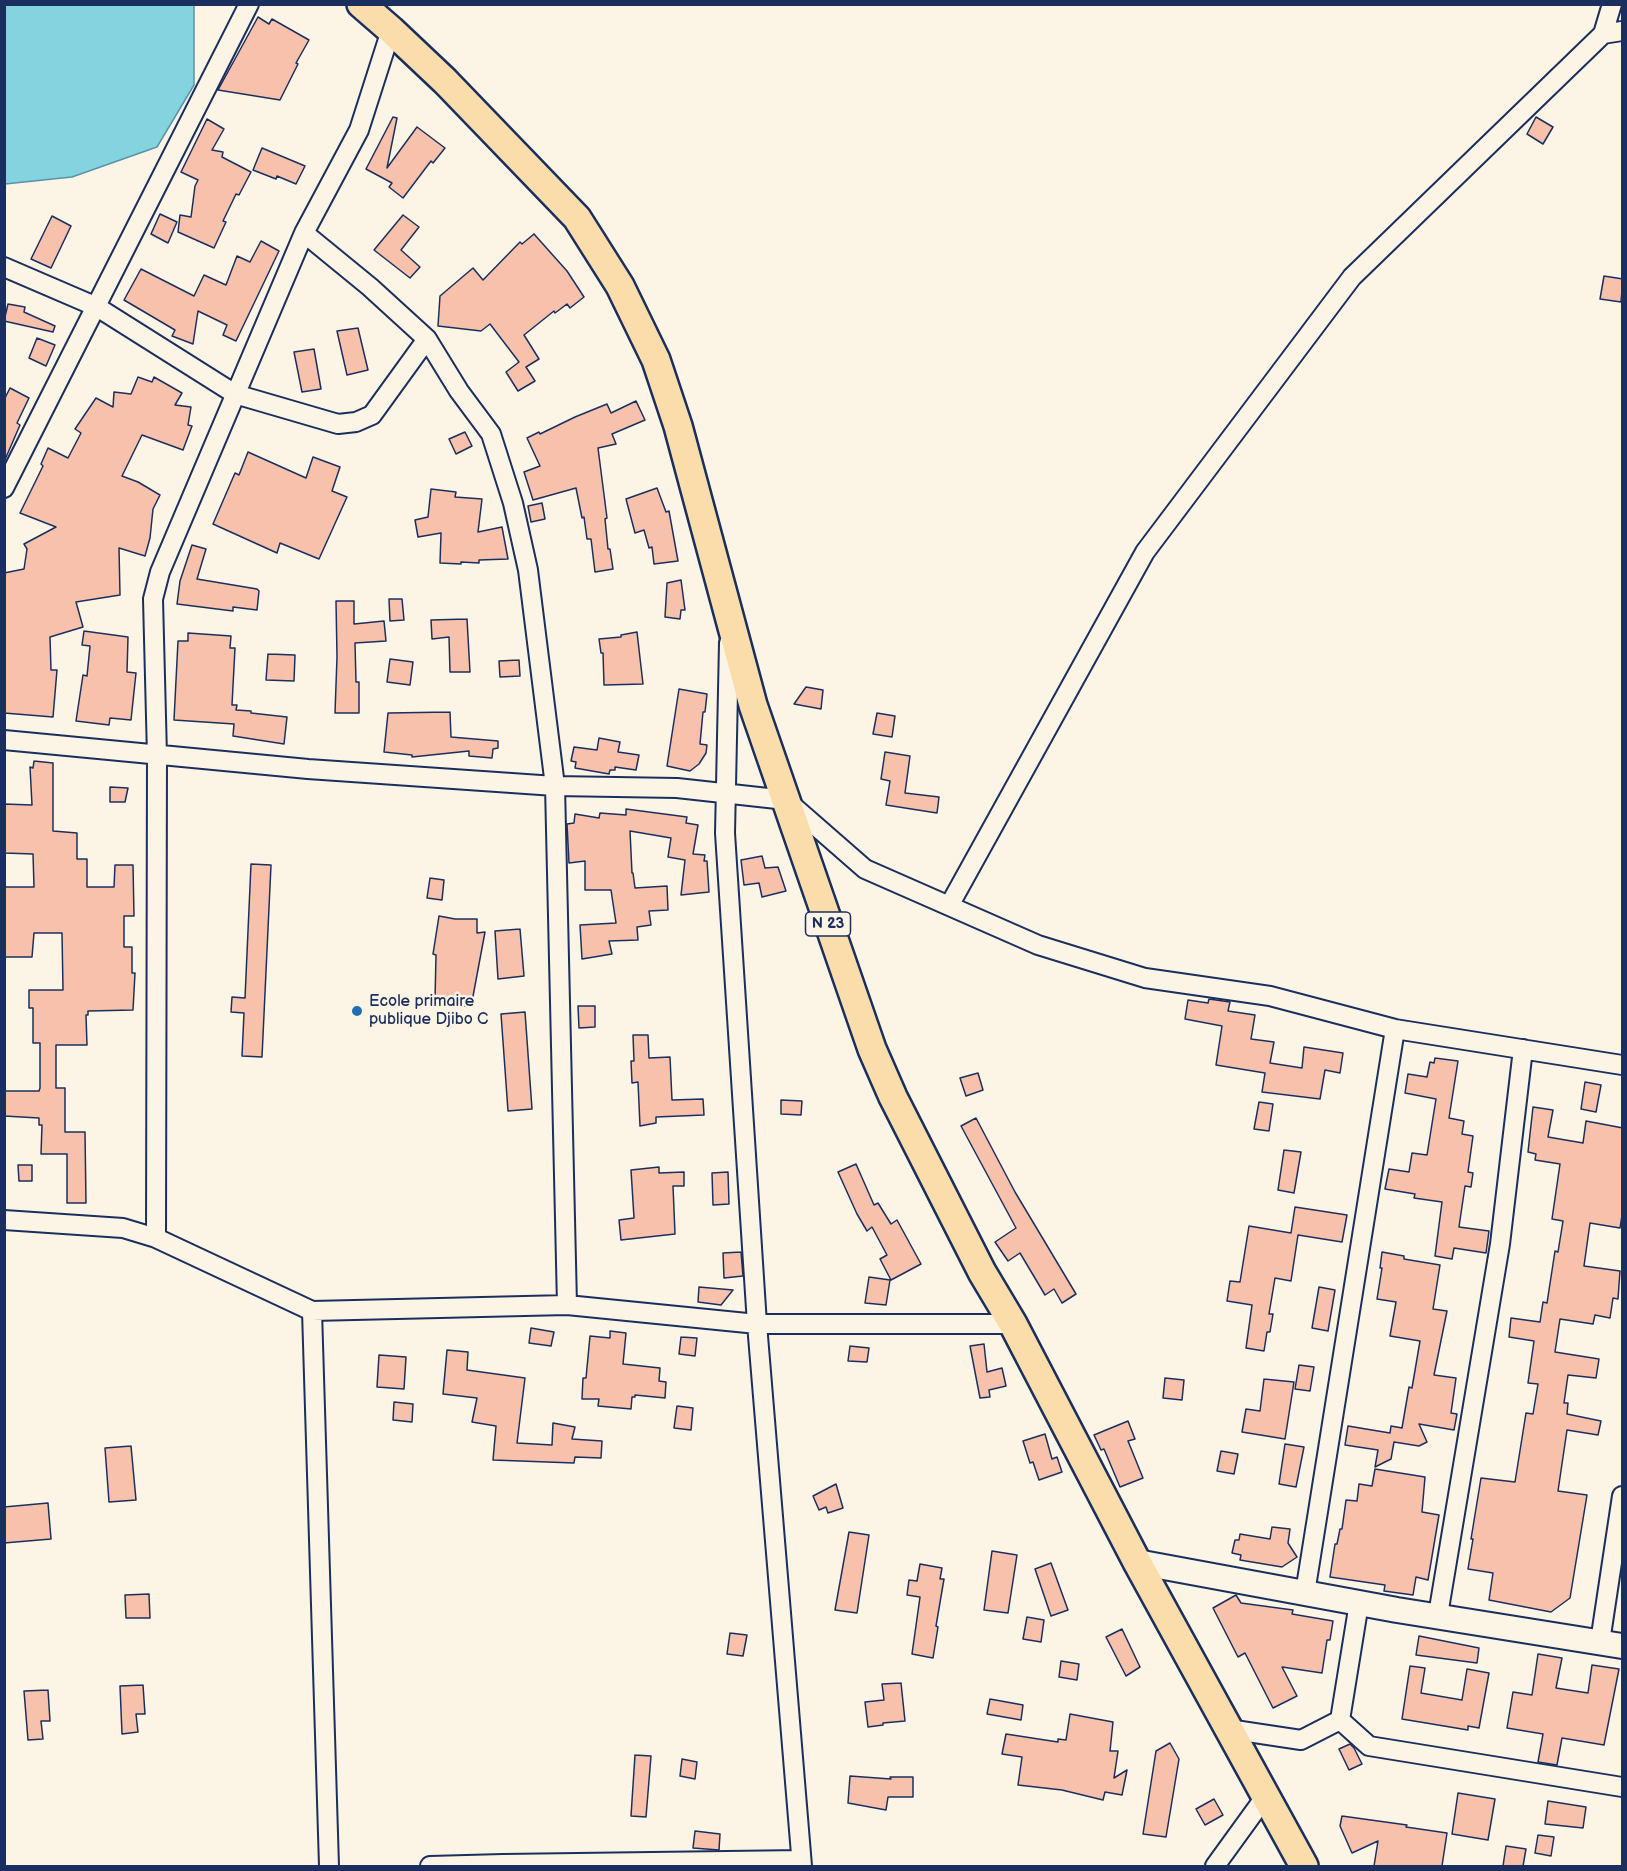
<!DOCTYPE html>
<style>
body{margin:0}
#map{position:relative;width:1627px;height:1871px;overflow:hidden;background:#fcf5e5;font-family:"Balsamiq Sans",sans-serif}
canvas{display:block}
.frame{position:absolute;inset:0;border:6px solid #1b2f5e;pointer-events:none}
</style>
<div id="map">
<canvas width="1627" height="1871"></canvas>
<div class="frame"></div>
</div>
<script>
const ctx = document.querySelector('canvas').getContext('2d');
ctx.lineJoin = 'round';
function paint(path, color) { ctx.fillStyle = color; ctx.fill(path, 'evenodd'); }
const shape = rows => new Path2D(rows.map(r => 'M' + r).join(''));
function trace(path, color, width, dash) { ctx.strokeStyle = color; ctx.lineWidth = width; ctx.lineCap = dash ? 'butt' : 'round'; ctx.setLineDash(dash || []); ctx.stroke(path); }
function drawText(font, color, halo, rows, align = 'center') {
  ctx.font = font + ' "Balsamiq Sans",sans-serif'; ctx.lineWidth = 4.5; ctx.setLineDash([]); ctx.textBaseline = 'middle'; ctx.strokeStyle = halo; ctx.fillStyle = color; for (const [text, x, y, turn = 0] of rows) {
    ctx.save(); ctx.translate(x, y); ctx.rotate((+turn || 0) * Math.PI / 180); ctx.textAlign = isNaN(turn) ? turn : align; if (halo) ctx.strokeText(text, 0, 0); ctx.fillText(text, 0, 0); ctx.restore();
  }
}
const water = shape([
 [4,5,194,5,194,85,157,147,72,177,5,184,4,5]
]);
const building = shape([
 [258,17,269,24,272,19,309,40,296,63,298,64,280,100,218,90,258,17],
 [393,117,397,118,387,168,417,127,445,148,433,163,431,161,403,198,389,187,392,183,366,169,393,117],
 [1536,117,1553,127,1543,144,1527,134,1536,117],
 [207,119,224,129,212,150,223,152,222,157,251,172,239,195,236,194,223,221,226,222,214,248,178,232,180,215,191,217,195,186,198,180,181,172,207,119],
 [262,148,305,166,296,184,277,176,276,179,253,170,262,148],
 [160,214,177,222,168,243,151,234,160,214],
 [403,215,419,227,401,250,420,267,410,278,374,250,403,215],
 [52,216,71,226,51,268,31,259,52,216],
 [534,234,567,271,584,297,570,308,567,304,555,313,554,311,524,335,539,359,526,367,535,381,518,391,506,372,519,362,490,324,481,331,438,326,440,296,473,268,483,280,520,242,522,244,534,234],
 [261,241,279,251,236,341,223,335,227,325,198,311,193,344,172,336,175,330,124,300,141,269,194,296,204,275,226,285,237,256,250,262,261,241],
 [1604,276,1623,279,1621,302,1600,299,1604,276],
 [8,304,25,307,24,312,55,326,53,332,4,321,8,304],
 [358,328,368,370,347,375,337,331,358,328],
 [37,338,55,345,46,366,29,358,37,338],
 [314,349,321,389,302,392,294,352,314,349],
 [138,377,152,382,154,377,182,393,175,405,191,407,188,425,192,426,183,450,142,435,122,476,138,482,160,495,153,509,150,538,145,556,119,548,120,595,76,602,83,627,50,637,51,670,57,670,53,717,4,713,4,573,24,569,27,549,24,544,56,527,20,513,43,466,41,464,48,448,68,458,81,433,75,429,96,398,113,407,114,392,131,394,138,377],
 [10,388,29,398,17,423,20,425,4,462,4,400,10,388],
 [636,401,645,420,612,434,616,444,598,448,607,518,605,519,608,549,610,549,613,569,595,572,591,539,587,539,584,517,582,518,576,488,533,500,524,472,540,466,527,438,539,432,540,434,575,417,607,404,611,413,636,401],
 [465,432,472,446,456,454,449,439,465,432],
 [248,452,306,478,313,457,340,467,332,491,347,497,319,559,280,543,277,553,213,524,235,473,239,475,248,452],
 [657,488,666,512,669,511,678,561,654,564,652,547,649,548,644,530,635,533,626,499,657,488],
 [431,489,456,492,455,497,482,499,478,532,502,527,508,559,479,560,479,563,461,562,461,564,440,563,441,533,418,537,415,520,428,517,431,489],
 [542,503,545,519,531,522,528,506,542,503],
 [192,545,206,549,197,579,257,589,259,591,257,610,233,607,233,611,177,604,180,581,192,545],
 [681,580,685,610,681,610,680,619,665,617,667,583,681,580],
 [389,599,402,599,404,620,390,621,389,599],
 [336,601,354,601,354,624,384,621,386,641,355,643,356,682,359,682,359,713,335,713,337,657,336,601],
 [467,619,470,672,450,672,449,637,432,639,431,620,467,619],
 [84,631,128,637,127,672,136,673,131,720,110,718,109,725,76,721,83,675,87,676,90,646,82,645,84,631],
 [637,632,643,684,604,685,603,653,601,653,599,639,621,637,621,635,637,632],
 [188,633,231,636,230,648,235,648,232,705,237,705,236,710,251,711,251,713,287,717,284,744,233,736,234,724,174,720,178,641,188,641,188,633],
 [268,654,295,655,294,681,266,680,268,654],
 [390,659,413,662,410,685,387,682,390,659],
 [519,660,520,676,500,677,499,661,519,660],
 [806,687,823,690,821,709,794,704,806,687],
 [679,689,707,694,705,712,703,712,700,744,707,745,706,753,699,764,690,771,667,766,679,689],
 [450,712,451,737,498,741,498,748,493,749,492,758,469,756,469,751,412,757,412,755,384,752,388,713,450,712],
 [877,713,895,716,892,737,873,734,877,713],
 [599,738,620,742,618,752,639,755,636,770,615,767,615,770,610,770,609,774,575,768,576,762,571,761,574,747,597,750,599,738],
 [885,752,910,756,905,793,939,797,937,813,886,805,890,781,881,779,885,752],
 [34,761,53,763,53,831,77,833,77,859,87,859,87,887,114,887,115,865,133,865,134,916,124,916,124,947,132,947,132,973,135,973,133,1010,88,1011,88,1015,86,1015,87,1045,56,1045,56,1088,65,1088,65,1132,85,1132,86,1203,67,1203,67,1154,41,1154,42,1125,39,1125,39,1118,4,1116,4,1091,39,1091,40,1088,40,1043,33,1043,33,1008,29,1008,29,990,63,990,62,933,34,933,32,957,4,957,4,887,34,887,33,854,4,853,4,804,32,805,30,767,33,768,34,761],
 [110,787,128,788,125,802,110,802,110,787],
 [626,809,687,817,686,823,698,825,693,854,705,855,704,861,707,861,709,892,681,895,685,860,668,857,671,838,630,831,632,873,633,873,635,888,667,886,668,910,649,911,651,925,637,927,638,940,609,941,612,954,582,959,580,925,616,923,611,890,585,890,585,861,569,863,567,824,574,823,575,814,599,818,600,813,626,815,626,809],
 [762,856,765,868,778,867,786,891,762,897,759,883,744,885,741,860,762,856],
 [251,864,271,865,262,1057,242,1056,244,1013,231,1012,232,997,245,998,251,864],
 [430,878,444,880,442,900,427,898,430,878],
 [439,916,455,919,477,919,477,933,485,932,471,1007,435,1000,436,955,433,954,439,916],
 [520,929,524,976,498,979,495,931,520,929],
 [1209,999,1230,1002,1228,1011,1255,1015,1251,1039,1274,1042,1270,1063,1302,1068,1304,1047,1343,1053,1340,1073,1325,1070,1320,1099,1262,1092,1265,1073,1216,1065,1222,1026,1185,1019,1188,1000,1208,1003,1209,999],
 [578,1006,595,1006,595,1027,579,1028,578,1006],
 [525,1012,532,1109,508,1111,501,1014,525,1012],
 [633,1035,648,1035,649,1058,670,1057,672,1100,703,1099,704,1115,656,1117,656,1123,640,1126,638,1082,632,1083,631,1061,634,1061,633,1035],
 [1435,1058,1458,1061,1449,1118,1464,1121,1462,1134,1473,1136,1468,1172,1473,1173,1471,1187,1465,1186,1459,1227,1489,1231,1486,1253,1454,1248,1452,1259,1435,1256,1442,1202,1414,1198,1415,1194,1385,1189,1389,1169,1409,1172,1412,1153,1427,1155,1436,1099,1405,1093,1408,1074,1427,1077,1430,1062,1434,1063,1435,1058],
 [978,1073,983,1090,966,1096,960,1078,978,1073],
 [1585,1082,1601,1085,1596,1112,1581,1109,1585,1082],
 [781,1100,802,1101,801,1115,781,1114,781,1100],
 [1259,1102,1273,1104,1269,1131,1254,1129,1259,1102],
 [1533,1107,1553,1110,1548,1137,1583,1143,1586,1121,1623,1128,1623,1209,1620,1228,1590,1223,1584,1266,1620,1271,1618,1299,1613,1298,1610,1318,1595,1315,1593,1324,1560,1319,1555,1352,1599,1359,1596,1378,1568,1375,1564,1403,1568,1403,1567,1414,1601,1421,1598,1435,1567,1430,1558,1491,1587,1495,1570,1598,1551,1612,1489,1600,1493,1573,1468,1569,1473,1539,1471,1539,1481,1478,1515,1482,1526,1413,1533,1414,1538,1384,1528,1383,1534,1341,1509,1337,1511,1318,1540,1322,1543,1302,1547,1303,1555,1251,1558,1252,1563,1221,1552,1219,1560,1164,1535,1160,1536,1154,1528,1152,1533,1107],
 [976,1118,1015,1192,1076,1294,1062,1303,1054,1289,1045,1295,1020,1253,1008,1261,995,1242,1016,1228,961,1126,976,1118],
 [1284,1150,1301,1152,1294,1193,1278,1190,1284,1150],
 [856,1164,874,1205,878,1203,891,1224,897,1220,921,1264,891,1280,880,1259,887,1255,872,1227,867,1231,857,1214,838,1172,856,1164],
 [18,1165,32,1165,32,1181,19,1181,18,1165],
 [659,1167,659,1173,684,1172,684,1186,673,1186,675,1234,621,1240,619,1220,634,1218,631,1170,659,1167],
 [728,1172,729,1204,713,1205,712,1173,728,1172],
 [1295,1207,1347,1215,1342,1242,1298,1235,1291,1281,1275,1278,1269,1314,1273,1314,1270,1332,1267,1332,1264,1351,1246,1348,1252,1305,1227,1301,1230,1281,1240,1282,1249,1226,1291,1233,1295,1207],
 [741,1252,743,1276,724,1278,723,1253,741,1252],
 [1382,1252,1404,1256,1404,1259,1440,1265,1433,1309,1447,1311,1434,1375,1456,1378,1451,1413,1457,1414,1454,1430,1419,1424,1427,1442,1419,1446,1394,1442,1391,1459,1375,1467,1378,1450,1345,1445,1348,1426,1390,1433,1391,1426,1402,1428,1409,1387,1412,1388,1420,1341,1390,1336,1396,1302,1377,1299,1382,1268,1380,1268,1382,1252],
 [869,1277,890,1280,886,1305,865,1303,869,1277],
 [699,1287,733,1290,721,1305,698,1302,699,1287],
 [1319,1287,1335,1290,1328,1331,1312,1328,1319,1287],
 [531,1328,554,1332,551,1346,529,1343,531,1328],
 [610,1331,626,1333,623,1364,660,1368,659,1381,666,1382,665,1398,635,1395,635,1397,632,1397,631,1409,598,1406,599,1399,582,1399,583,1378,586,1378,590,1336,610,1338,610,1331],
 [681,1337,697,1338,695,1356,679,1354,681,1337],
 [984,1344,987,1372,1002,1368,1006,1386,989,1390,990,1397,980,1398,970,1346,984,1344],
 [850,1346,869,1348,867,1362,848,1361,850,1346],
 [447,1350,468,1352,467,1370,525,1378,517,1443,552,1445,553,1423,575,1427,572,1439,602,1441,601,1458,575,1457,574,1463,493,1460,496,1426,472,1422,477,1398,443,1394,447,1350],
 [379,1355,406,1357,404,1389,377,1387,379,1355],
 [1299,1365,1314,1367,1310,1391,1295,1389,1299,1365],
 [1165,1378,1184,1380,1182,1400,1163,1398,1165,1378],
 [1264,1379,1294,1382,1285,1439,1242,1432,1246,1409,1260,1411,1264,1379],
 [394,1402,413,1404,412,1422,393,1420,394,1402],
 [677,1406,693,1408,691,1430,674,1428,677,1406],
 [1128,1421,1135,1439,1128,1441,1143,1478,1120,1487,1104,1449,1101,1450,1094,1435,1128,1421],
 [1045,1434,1052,1459,1057,1457,1062,1472,1039,1480,1033,1462,1030,1463,1023,1441,1045,1434],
 [1285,1444,1304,1447,1296,1487,1279,1484,1285,1444],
 [131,1446,136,1500,109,1502,105,1448,131,1446],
 [1221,1451,1238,1454,1234,1474,1217,1471,1221,1451],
 [1375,1469,1425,1477,1422,1512,1439,1515,1428,1580,1416,1577,1413,1595,1384,1591,1385,1585,1330,1577,1335,1544,1337,1544,1340,1529,1342,1529,1346,1500,1357,1501,1359,1484,1372,1486,1375,1469],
 [836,1484,843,1508,828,1513,826,1507,819,1510,813,1496,836,1484],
 [48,1503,51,1539,4,1543,4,1507,48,1503],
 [1272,1527,1290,1529,1288,1543,1297,1557,1282,1567,1240,1560,1241,1555,1232,1553,1235,1540,1239,1540,1240,1534,1270,1539,1272,1527],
 [849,1532,869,1535,857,1613,835,1610,849,1532],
 [992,1551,1017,1555,1008,1613,984,1610,992,1551],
 [1051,1563,1068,1610,1051,1616,1035,1569,1051,1563],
 [920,1564,942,1568,940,1579,944,1579,936,1626,938,1627,933,1658,912,1654,920,1597,907,1595,909,1580,917,1581,920,1564],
 [149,1594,150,1618,126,1618,125,1595,149,1594],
 [1236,1595,1241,1603,1293,1610,1292,1614,1333,1621,1330,1640,1327,1640,1322,1673,1282,1667,1297,1696,1273,1708,1245,1653,1238,1657,1213,1608,1236,1595],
 [1027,1617,1044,1620,1041,1642,1023,1639,1027,1617],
 [1122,1629,1140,1667,1126,1676,1106,1637,1122,1629],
 [730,1633,747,1635,743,1656,727,1654,730,1633],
 [1419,1636,1479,1648,1477,1663,1416,1655,1419,1636],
 [1538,1654,1562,1658,1556,1688,1588,1693,1592,1665,1619,1669,1604,1745,1562,1738,1557,1765,1538,1762,1543,1734,1507,1728,1513,1692,1532,1695,1538,1654],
 [1061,1661,1079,1664,1077,1680,1059,1677,1061,1661],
 [1410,1666,1425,1668,1421,1693,1462,1700,1467,1669,1489,1673,1479,1728,1468,1726,1468,1730,1402,1719,1410,1666],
 [901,1683,905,1721,883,1723,883,1725,868,1727,865,1702,884,1700,882,1684,901,1683],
 [143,1685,145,1714,136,1714,138,1732,122,1734,120,1686,143,1685],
 [48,1690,50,1721,41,1721,43,1739,28,1740,24,1691,48,1690],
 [990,1699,1023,1705,1021,1720,987,1714,990,1699],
 [1070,1714,1113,1722,1110,1751,1118,1751,1114,1778,1127,1770,1122,1795,1105,1792,1103,1800,1062,1790,1018,1785,1022,1757,1002,1754,1006,1734,1058,1742,1058,1739,1066,1740,1070,1714],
 [1170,1743,1179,1759,1166,1837,1143,1834,1156,1751,1170,1743],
 [1350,1744,1354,1748,1362,1764,1349,1770,1339,1749,1350,1744],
 [635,1755,651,1756,646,1817,631,1816,635,1755],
 [682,1759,697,1762,695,1779,680,1776,682,1759],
 [850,1776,891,1779,890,1777,913,1777,913,1797,888,1797,886,1810,848,1803,850,1776],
 [1458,1793,1495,1799,1488,1840,1452,1834,1458,1793],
 [1214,1799,1223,1815,1205,1825,1196,1809,1214,1799],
 [1548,1801,1586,1807,1583,1828,1545,1824,1548,1801],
 [1342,1816,1407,1825,1406,1827,1447,1833,1442,1866,1374,1866,1378,1841,1352,1853,1340,1826,1342,1816],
 [695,1831,720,1834,719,1850,693,1848,695,1831],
 [1538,1835,1554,1837,1551,1856,1535,1853,1538,1835],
 [1506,1846,1526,1849,1523,1866,1503,1866,1506,1846]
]);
const street = shape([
 [1603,34,1612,4],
 [304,233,370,287,427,339,459,391,491,434,513,503,528,570,555,786,567,1305],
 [4,267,97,307,235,394,338,424,356,422,372,415,427,339],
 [4,488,249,4],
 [729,643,725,833,757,1324,802,1866],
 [4,740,308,769,555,786,677,788,786,800,865,869,1038,945,1145,978,1270,996,1395,1029,1622,1065],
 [949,906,1145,552,1352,277,1603,34,1622,31],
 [4,1220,123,1228,156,1238,312,1311,567,1305,757,1324,1013,1324],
 [156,1238,157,756,153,599,160,572,304,233,359,130,391,30],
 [312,1311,329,1866],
 [1305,1593,1395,1029],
 [1438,1615,1500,1244,1523,1049],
 [1600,1642,1622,1496],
 [1340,1720,1369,1746,1622,1787],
 [1228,1729,1301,1740,1340,1720,1359,1603],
 [430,1866,503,1864,801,1860],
 [1215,1866,1265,1797]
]);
const secondary = shape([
 [1137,1562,1397,1610,1622,1646]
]);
const primary = shape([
 [361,4,391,30,445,81,577,218,620,286,656,360,678,426,753,705,872,1049,893,1097,982,1272,1013,1324,1137,1562,1304,1866]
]);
const markers = [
 [357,1011,6,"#1f6fb2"]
];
const shields = [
 [828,924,45]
];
const shieldNames = [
 ["N 23",828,924]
];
const poiNames = [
 ["Ecole primaire",369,1002],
 ["publique Djibo C",369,1020]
];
paint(water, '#84d4df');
trace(water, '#5a92ab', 1.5);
paint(building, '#f8c1ab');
trace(building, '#1b2f5e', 1.5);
trace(street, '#1b2f5e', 22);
trace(secondary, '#1b2f5e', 28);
trace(primary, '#1b2f5e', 32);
trace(street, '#fcf5e5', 18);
trace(secondary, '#fcf5e5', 24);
trace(primary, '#fbddab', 27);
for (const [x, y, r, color] of markers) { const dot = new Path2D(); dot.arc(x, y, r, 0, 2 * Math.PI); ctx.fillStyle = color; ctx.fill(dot); trace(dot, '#fcf5e5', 2); }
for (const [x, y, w] of shields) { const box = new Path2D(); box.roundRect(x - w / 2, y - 12, w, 24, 4.5); ctx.fillStyle = '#fcf5e5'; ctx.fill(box); trace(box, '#1b2f5e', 1.5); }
drawText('bold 15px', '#1b2f5e', null, shieldNames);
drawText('16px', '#1b2f5e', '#fcf5e5', poiNames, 'left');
</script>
